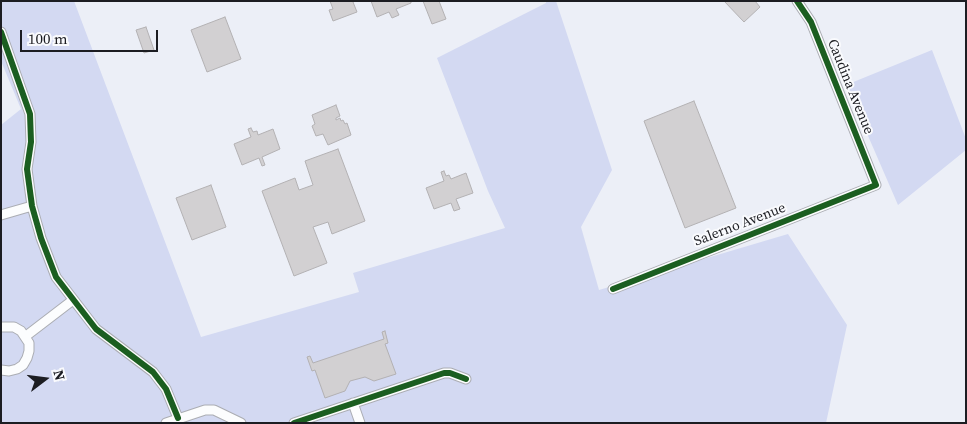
<!DOCTYPE html>
<style>
body{margin:0}
#map{position:relative;width:967px;height:424px;overflow:hidden;background:#eceff7;font-family:"Source Serif 4",serif}
canvas{display:block}
.frame{position:absolute;inset:0;border:2px solid #1c1d22;pointer-events:none}
.north{position:absolute;left:20px;top:354px;width:50px;height:50px;-webkit-text-stroke:4px #f9fafd;paint-order:stroke;rotate:75deg;font-size:14px;font-weight:700;line-height:20px;text-align:center;color:#1c1d22}
.north::after{content:'';display:block;margin:auto;width:18px;height:22px;background:#1c1d22;clip-path:polygon(50% 0,100% 100%,50% 72%,0 100%)}
.scale{position:absolute;left:20px;top:30px;width:138px;height:22px;box-sizing:border-box;border:2px solid #1c1d22;border-top:0;padding-left:6px;font-size:15px;line-height:18px;white-space:nowrap;color:#1c1d22;-webkit-text-stroke:4px #f9fafd;paint-order:stroke}
</style>
<div id="map">
<canvas width="967" height="424"></canvas>
<div class="frame"></div>
<div class="north">N</div>
<div class="scale">100 m</div>
</div>
<script>
const ctx = document.querySelector('canvas').getContext('2d');
ctx.lineJoin = 'round';
function paint(path, color) { ctx.fillStyle = color; ctx.fill(path, 'evenodd'); }
const shape = rows => new Path2D(rows.map(r => 'M' + r).join(''));
function trace(path, color, width, dash) { ctx.strokeStyle = color; ctx.lineWidth = width; ctx.lineCap = dash ? 'butt' : 'round'; ctx.setLineDash(dash || []); ctx.stroke(path); }
function drawText(font, color, halo, rows, align = 'center') {
  ctx.font = font + ' "Source Serif 4",serif'; ctx.lineWidth = 4; ctx.setLineDash([]); ctx.textBaseline = 'middle'; ctx.strokeStyle = halo; ctx.fillStyle = color; for (const [text, x, y, turn = 0] of rows) {
    ctx.save(); ctx.translate(x, y); ctx.rotate((+turn || 0) * Math.PI / 180); ctx.textAlign = isNaN(turn) ? turn : align; if (halo) ctx.strokeText(text, 0, 0); ctx.fillText(text, 0, 0); ctx.restore();
  }
}
const green = shape([
 [1,1,74,1,201,337,359,292,353,273,505,228,488,191,437,58,546,3,546,1,556,1,612,170,581,227,599,290,788,234,847,325,826,423,1,423,1,125,21,109,1,61],
 [932,50,966,139,966,150,898,205,846,85]
]);
const building = shape([
 [330,1,355,1,353,2,357,12,333,21,329,10,333,9,330,1],
 [371,1,411,1,411,3,396,9,399,15,392,18,389,12,377,17,371,1],
 [423,1,439,1,446,19,432,24,423,1],
 [724,1,755,1,760,7,744,22,724,1],
 [225,17,241,59,207,72,191,30,225,17],
 [146,27,154,50,144,53,136,30,146,27],
 [694,101,736,208,685,228,644,121,694,101],
 [336,105,340,116,336,118,336,120,340,118,341,121,343,120,345,124,347,123,351,135,328,145,323,134,316,136,312,126,315,124,312,115,336,105],
 [251,128,253,132,257,131,258,135,273,129,280,149,262,157,265,165,262,166,259,158,242,165,234,144,251,137,248,129,251,128],
 [338,149,365,221,332,234,328,222,313,227,327,263,294,276,262,191,295,178,299,190,313,185,305,161,338,149],
 [444,171,446,176,449,175,451,179,466,173,473,193,456,199,460,209,454,211,451,203,434,209,426,188,444,181,441,172,444,171],
 [211,185,226,227,192,240,176,198,211,185],
 [385,331,388,343,385,344,396,374,374,381,365,377,350,381,345,391,325,398,315,370,312,371,307,357,310,356,313,363,384,339,382,332,385,331]
]);
const street = shape([
 [1,32,30,114,31,142,27,169,32,206,41,238,56,277,96,329,153,372,166,389,178,418],
 [1,215,32,206],
 [613,289,876,185,811,22,797,1],
 [1,327,14,327,21,331,29,343,29,351,27,358,23,365,17,369,9,371,1,370],
 [26,336,73,300],
 [353,403,360,423],
 [166,423,205,410,214,410,241,423],
 [294,423,444,373,450,373,466,379]
]);
const cycleway = shape([
 [1,32,30,114,31,142,27,169,32,206,41,238,56,277,96,329,153,372,166,389,178,418],
 [613,289,876,185,811,22,797,1],
 [294,423,444,373,450,373,466,379]
]);
const streetNames = [
 ["Caudina Avenue",850,87,68],
 ["Salerno Avenue",740,225,-21]
];
paint(green, '#d3d9f2');
paint(building, '#d2d0d2');
trace(building, '#b3b1b3', 1);
trace(street, '#abadb3', 11);
trace(street, '#fcfdfe', 9);
trace(cycleway, '#1b5e20', 6);
drawText('14px', '#1c1d22', '#f9fafd', streetNames);
</script>
